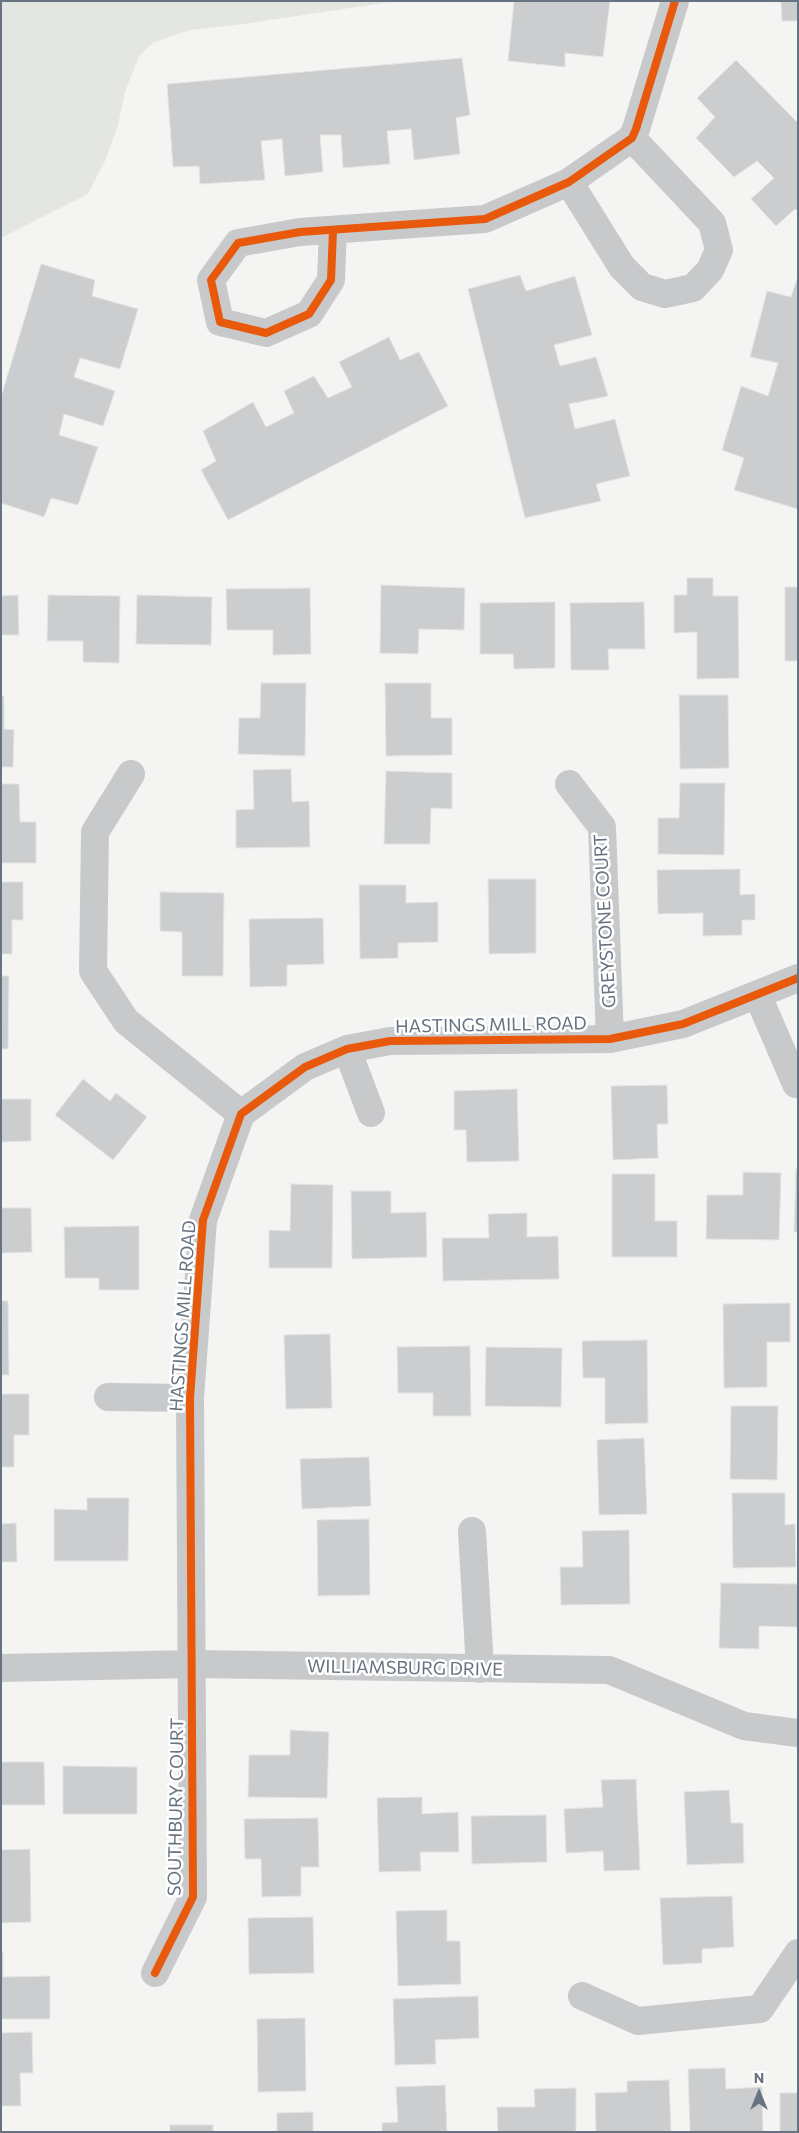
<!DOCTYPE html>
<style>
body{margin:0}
#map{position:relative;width:799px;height:2133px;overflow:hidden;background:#f4f4f3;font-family:Commissioner,sans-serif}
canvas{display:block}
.frame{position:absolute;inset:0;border:2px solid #677380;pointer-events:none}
.north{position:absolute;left:734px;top:2068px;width:50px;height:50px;-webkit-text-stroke:4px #fff;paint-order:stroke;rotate:0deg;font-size:14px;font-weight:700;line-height:20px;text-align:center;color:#677380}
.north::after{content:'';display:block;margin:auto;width:18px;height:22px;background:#677380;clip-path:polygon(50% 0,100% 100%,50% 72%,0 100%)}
</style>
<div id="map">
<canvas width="799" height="2133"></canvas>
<div class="frame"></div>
<div class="north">N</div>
</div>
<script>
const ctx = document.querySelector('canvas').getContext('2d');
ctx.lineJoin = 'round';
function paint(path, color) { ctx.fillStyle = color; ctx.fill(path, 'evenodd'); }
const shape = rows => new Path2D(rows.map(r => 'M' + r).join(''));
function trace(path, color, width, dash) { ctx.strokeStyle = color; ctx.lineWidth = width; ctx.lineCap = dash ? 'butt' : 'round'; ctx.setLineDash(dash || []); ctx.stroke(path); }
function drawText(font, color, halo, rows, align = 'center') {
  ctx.font = font + ' Commissioner,sans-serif'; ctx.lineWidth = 5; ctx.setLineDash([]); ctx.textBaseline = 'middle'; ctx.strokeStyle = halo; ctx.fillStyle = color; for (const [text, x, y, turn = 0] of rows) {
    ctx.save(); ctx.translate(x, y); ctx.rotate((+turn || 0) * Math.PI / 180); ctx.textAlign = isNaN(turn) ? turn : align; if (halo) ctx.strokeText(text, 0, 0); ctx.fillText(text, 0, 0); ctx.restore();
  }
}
const green = shape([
 [1,1,397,1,236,25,190,30,154,42,139,56,125,92,118,125,105,161,88,194,1,238]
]);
const building = shape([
 [514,1,610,1,603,57,565,53,565,67,508,61,514,1],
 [747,1,798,1,798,21,782,21,781,2,747,1],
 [462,58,470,115,456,118,460,154,414,160,411,129,387,131,390,164,343,168,341,135,320,135,323,172,285,176,282,139,261,141,265,180,200,184,199,166,173,167,167,84,462,58],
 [736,60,798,123,798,211,795,209,776,226,751,199,774,178,757,161,734,177,696,138,715,117,697,98,736,60],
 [41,264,95,280,92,296,138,309,120,369,80,358,74,377,115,391,103,426,64,414,59,435,98,447,78,505,51,498,44,517,1,503,1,397,41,264],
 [520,275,526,291,575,276,592,335,554,345,560,366,596,357,608,396,569,404,575,429,615,419,630,476,596,484,601,501,525,518,468,289,520,275],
 [797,279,798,279,798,509,734,490,744,458,722,450,741,386,768,396,778,363,750,357,767,291,791,297,797,279],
 [389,337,400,360,419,352,448,406,228,520,201,470,216,461,203,431,253,402,266,427,294,413,284,391,314,376,328,398,352,387,339,362,389,337],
 [687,578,713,578,713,596,738,596,739,678,697,679,697,632,674,633,674,595,687,595,687,578],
 [381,585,465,588,464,630,419,629,418,654,380,653,381,585],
 [785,587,798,587,798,661,785,661,785,587],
 [310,588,311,654,273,655,273,630,227,630,226,589,310,588],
 [18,595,19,635,1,635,1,596,18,595],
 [48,595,120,596,119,663,83,662,83,641,47,641,48,595],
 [137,595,212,597,211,645,136,644,137,595],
 [555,602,555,668,514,669,513,654,480,654,480,603,555,602],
 [644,602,645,649,608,649,609,670,571,670,570,603,644,602],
 [261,683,306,683,305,756,238,754,239,718,260,718,261,683],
 [385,683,431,683,431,718,452,718,452,755,386,756,385,683],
 [679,695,728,695,729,768,680,769,679,695],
 [1,696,4,696,4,729,14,730,13,767,1,767,1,696],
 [291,769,292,802,309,801,310,847,236,848,236,810,254,809,253,770,291,769],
 [386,771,452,773,452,809,431,808,430,844,384,844,386,771],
 [680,783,725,783,724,855,658,854,658,818,679,818,680,783],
 [1,784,19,784,20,822,36,822,36,863,1,863,1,784],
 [740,869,740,895,755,894,755,920,742,920,742,935,703,936,703,913,658,914,657,870,740,869],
 [488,879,536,879,536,953,489,954,488,879],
 [1,882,23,882,23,920,12,920,12,954,1,954,1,882],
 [359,885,406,885,406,903,438,902,438,942,398,943,398,958,360,959,359,885],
 [160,892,224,893,223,976,182,976,182,932,160,931,160,892],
 [323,918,324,964,287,965,287,986,250,987,249,919,323,918],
 [1,976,9,976,8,1049,1,1049,1,976],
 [83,1079,110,1101,116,1093,147,1117,113,1160,55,1115,83,1079],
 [667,1085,668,1124,657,1124,658,1158,613,1160,611,1086,667,1085],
 [517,1089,519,1161,467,1162,466,1130,454,1130,454,1091,517,1089],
 [1,1099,31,1099,31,1141,1,1142,1,1099],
 [796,1169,798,1169,798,1232,794,1232,796,1169],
 [743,1172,781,1173,779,1240,706,1239,707,1195,743,1195,743,1172],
 [612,1174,655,1174,655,1221,677,1221,677,1257,612,1257,612,1174],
 [291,1184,333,1185,332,1268,269,1268,269,1230,290,1231,291,1184],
 [351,1191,391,1191,391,1213,426,1212,427,1257,352,1259,351,1191],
 [1,1208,31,1208,32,1252,1,1253,1,1208],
 [527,1213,527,1237,558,1236,559,1279,443,1281,442,1238,489,1238,488,1214,527,1213],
 [139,1226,139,1290,99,1290,99,1278,65,1278,64,1227,139,1226],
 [1,1301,8,1301,9,1375,1,1375,1,1301],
 [790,1303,790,1342,767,1342,767,1387,724,1388,723,1304,790,1303],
 [330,1334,332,1408,286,1409,284,1335,330,1334],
 [647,1340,648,1423,605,1424,605,1378,583,1378,582,1341,647,1340],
 [470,1346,471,1416,433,1416,433,1393,398,1393,397,1347,470,1346],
 [486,1347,562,1348,561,1407,485,1406,486,1347],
 [1,1394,29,1394,29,1435,14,1435,14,1467,1,1467,1,1394],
 [731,1406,778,1406,777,1480,730,1479,731,1406],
 [644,1438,647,1514,599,1515,597,1440,644,1438],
 [369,1457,371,1506,302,1509,300,1459,369,1457],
 [732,1493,785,1493,785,1525,795,1524,796,1567,733,1568,732,1493],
 [87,1498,129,1498,128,1561,54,1561,54,1509,87,1510,87,1498],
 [369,1519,370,1595,318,1596,317,1520,369,1519],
 [16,1523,17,1562,1,1562,1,1524,16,1523],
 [629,1530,630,1604,561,1605,560,1567,583,1567,582,1531,629,1530],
 [721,1583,798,1584,798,1627,759,1626,759,1649,719,1648,721,1583],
 [290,1730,329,1732,327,1798,248,1797,249,1755,290,1755,290,1730],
 [1,1762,44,1762,45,1805,1,1805,1,1762],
 [63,1766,137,1767,137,1814,63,1814,63,1766],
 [636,1779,640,1870,604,1871,603,1851,566,1853,564,1809,603,1807,601,1780,636,1779],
 [729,1790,731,1823,743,1823,744,1863,687,1865,684,1792,729,1790],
 [422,1797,422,1814,458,1812,459,1852,420,1852,421,1871,379,1872,377,1798,422,1797],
 [546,1815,547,1862,472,1864,471,1816,546,1815],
 [318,1818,319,1867,301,1867,301,1896,262,1897,261,1859,245,1859,244,1819,318,1818],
 [30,1849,31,1922,1,1923,1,1850,30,1849],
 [732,1896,734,1947,702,1949,702,1963,663,1965,660,1898,732,1896],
 [447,1910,447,1941,460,1941,461,1984,398,1986,396,1911,447,1910],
 [313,1917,314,1973,249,1974,248,1918,313,1917],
 [1,1953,3,1953,3,1977,50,1976,50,2019,1,2019,1,1953],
 [478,1996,479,2038,435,2040,436,2064,395,2065,393,1999,478,1996],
 [305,2018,306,2091,258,2092,257,2019,305,2018],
 [32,2032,33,2073,20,2073,21,2106,1,2106,1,2033,32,2032],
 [725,2068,726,2089,762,2087,763,2132,690,2132,688,2069,725,2068],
 [669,2080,671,2132,596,2132,595,2093,627,2092,627,2081,669,2080],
 [445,2085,447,2132,382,2132,382,2123,398,2122,396,2087,445,2085],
 [576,2088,576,2132,498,2132,497,2107,535,2107,534,2089,576,2088],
 [780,2093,798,2093,798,2132,780,2132,780,2093],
 [313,2112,313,2132,277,2132,277,2113,313,2112],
 [170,2125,213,2125,213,2132,170,2132,170,2125]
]);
const minor = shape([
 [569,182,622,267,642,287,665,294,693,288,710,270,719,250,712,223,632,138],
 [333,230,331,280,309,314,266,333,220,322,211,280,238,243,300,232,485,219,569,182,632,138,636,129,675,1],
 [131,774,95,832,93,971,126,1021,241,1114],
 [569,784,602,827,610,1039],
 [758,996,796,1084],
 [347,1049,371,1113],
 [108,1397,190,1398],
 [472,1531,480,1669],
 [1,1668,193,1664,609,1670,744,1726,798,1733],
 [155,1973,193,1897,190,1398,203,1220,241,1114,305,1067,347,1049,390,1041,610,1039,683,1024,798,978],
 [582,1996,638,2021,760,2009,798,1953]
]);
const cycleway = shape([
 [333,230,331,280,309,314,266,333,220,322,211,280,238,243,300,232,485,219,569,182,632,138,636,129,675,1],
 [155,1973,193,1897,190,1398,203,1220,241,1114,305,1067,347,1049,390,1041,610,1039,683,1024,798,978]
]);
const streetNames = [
 ["GREYSTONE COURT",605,921,-93],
 ["HASTINGS MILL ROAD",491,1025,-1],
 ["HASTINGS MILL ROAD",183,1316,-86],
 ["WILLIAMSBURG DRIVE",405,1668,1],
 ["SOUTHBURY COURT",176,1807,-89]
];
paint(green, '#e4e6e1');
paint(building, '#cccdce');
trace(building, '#e3e3e2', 1);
trace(minor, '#c8c9ca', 28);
trace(cycleway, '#e8590c', 8);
drawText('18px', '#677380', '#fff', streetNames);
</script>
